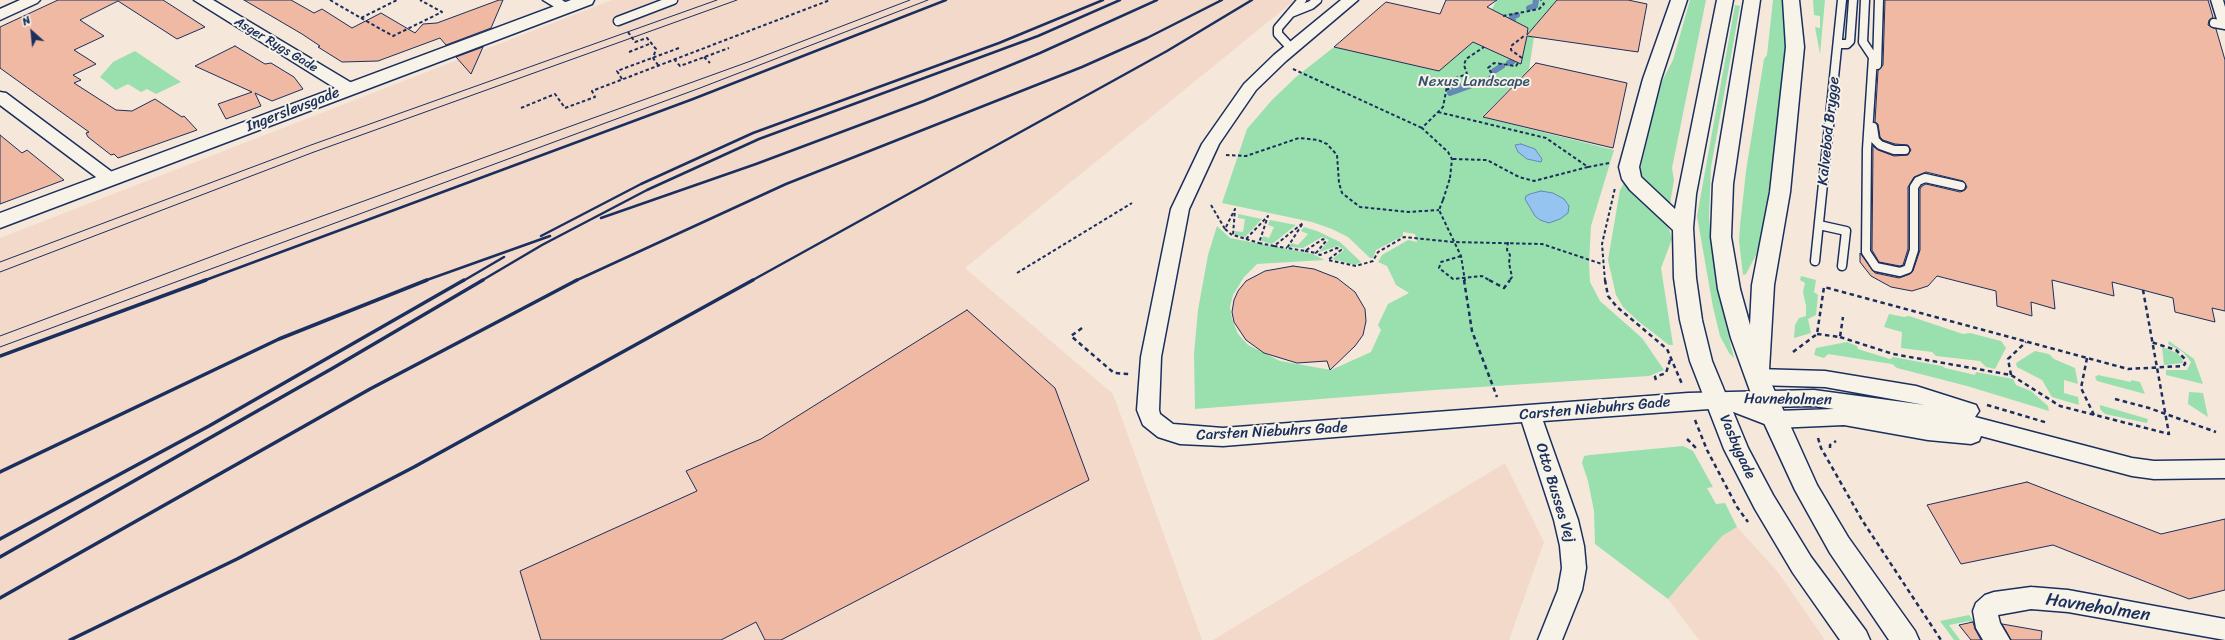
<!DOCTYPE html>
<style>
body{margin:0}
#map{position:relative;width:2225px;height:640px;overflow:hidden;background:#f5e7da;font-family:Sriracha,sans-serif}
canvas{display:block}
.north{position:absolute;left:12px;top:12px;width:40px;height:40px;-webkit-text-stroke:3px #f7f3e8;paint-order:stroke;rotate:333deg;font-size:11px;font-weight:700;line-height:16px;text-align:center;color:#1b2f5e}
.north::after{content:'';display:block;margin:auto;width:14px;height:18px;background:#1b2f5e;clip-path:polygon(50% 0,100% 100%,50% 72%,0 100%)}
</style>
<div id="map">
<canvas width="2225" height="640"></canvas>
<div class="north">N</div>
</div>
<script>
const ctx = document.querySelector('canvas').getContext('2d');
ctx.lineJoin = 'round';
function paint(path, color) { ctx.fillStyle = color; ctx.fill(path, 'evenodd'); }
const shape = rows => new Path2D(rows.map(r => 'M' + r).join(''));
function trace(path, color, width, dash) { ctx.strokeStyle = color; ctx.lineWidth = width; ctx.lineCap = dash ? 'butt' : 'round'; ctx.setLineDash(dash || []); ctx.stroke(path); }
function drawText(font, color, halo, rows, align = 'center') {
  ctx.font = font + ' Sriracha,sans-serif'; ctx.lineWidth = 4; ctx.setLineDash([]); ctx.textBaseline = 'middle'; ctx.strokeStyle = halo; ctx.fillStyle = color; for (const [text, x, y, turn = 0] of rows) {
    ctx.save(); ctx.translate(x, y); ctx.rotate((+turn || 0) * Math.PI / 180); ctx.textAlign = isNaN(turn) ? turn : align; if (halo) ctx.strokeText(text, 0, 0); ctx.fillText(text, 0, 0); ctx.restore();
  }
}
const built = shape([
 [612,0,1295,0,965,268,1113,394,1202,640,0,640,0,238],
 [1505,463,1544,542,1509,640,1213,640],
 [1737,527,1777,571,1825,640,1699,640,1668,599,1722,536]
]);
const green = shape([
 [1497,0,1557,0,1536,24,1529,69,1482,117,1614,150,1591,226,1589,263,1590,282,1600,301,1642,338,1664,370,1649,376,1434,390,1195,409,1194,354,1198,310,1208,255,1217,226,1230,238,1313,254,1324,260,1257,264,1244,277,1233,295,1230,307,1232,319,1238,334,1248,345,1280,361,1331,370,1371,352,1381,330,1378,325,1388,304,1409,293,1396,285,1387,266,1378,262,1382,255,1408,240,1417,242,1415,234,1403,232,1403,236,1376,250,1373,258,1370,258,1348,237,1332,229,1312,222,1222,203,1247,129,1272,100,1296,77,1334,47,1439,71,1473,42],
 [1690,0,1706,0,1672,168,1674,180,1670,204,1645,182,1640,171,1655,104,1662,81,1673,60],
 [1773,0,1783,0,1786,31,1785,67,1764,229,1756,255,1746,274,1743,275,1739,241,1740,226,1746,171,1764,59,1767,55],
 [1813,0,1825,0,1820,54,1815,27,1820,28,1820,16,1814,15],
 [1735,5,1740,6,1711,167,1709,217,1716,285,1734,358,1729,353,1720,336,1713,307,1697,216],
 [135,51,181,82,156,94,147,89,141,92,128,84,116,90,100,77,113,62],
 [1625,181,1662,217,1669,229,1672,239,1661,268,1673,345,1669,345,1638,321,1623,307,1616,295,1608,260,1620,190],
 [1238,214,1262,219,1245,237,1235,235,1235,231,1243,232,1245,219,1238,218],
 [1270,220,1296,225,1272,244,1261,241,1263,236,1269,238,1274,227,1268,225],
 [1304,227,1317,231,1340,242,1361,262,1355,265,1332,259,1344,250,1338,246,1319,252,1329,240,1322,237,1303,248,1289,247,1291,243,1298,245,1308,234,1301,231],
 [1801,276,1816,280,1814,292,1818,295,1816,315,1808,319,1811,333,1794,338,1795,325,1799,318,1806,316,1806,306,1803,292,1805,283,1800,280],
 [1889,314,1904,317,1909,316,1963,334,1970,333,2001,341,2006,348,1995,369,1986,367,1980,361,1936,356,1932,352,1901,348,1902,332,1884,327],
 [2169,341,2194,359,2203,384,2166,375,2166,370,2187,370,2191,362,2183,352,2168,344],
 [1847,342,1857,346,1858,349,1890,359,1893,357,1942,366,1945,368,1975,375,1976,372,2013,379,2016,385,2031,391,2048,406,2049,411,1967,386,1897,368,1892,364,1828,354,1824,358,1814,355,1816,348],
 [2162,347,2177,353,2182,358,2183,363,2164,365],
 [2035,351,2049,354,2054,359,2075,368,2078,384,2064,380,2064,393,2078,397,2079,405,2052,397,2042,380,2017,367,2016,363],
 [2098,375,2131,382,2131,380,2140,382,2145,394,2097,381,2095,377],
 [2189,392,2203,393,2208,417,2188,404],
 [2100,405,2148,419,2147,423,2105,414,2100,409],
 [1683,446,1693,451,1713,487,1707,488,1716,504,1725,503,1737,527,1722,536,1668,599,1595,544,1594,511,1588,481,1582,463,1584,456,1590,455],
 [1969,615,1987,638,1983,638,1969,621,1949,625,1960,640,1954,640,1940,621]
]);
const water = shape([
 [1521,144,1535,149,1542,159,1541,162,1527,159,1518,152,1515,145,1521,144],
 [1541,191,1553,193,1564,199,1569,206,1568,213,1560,219,1549,223,1540,220,1535,216,1525,199,1526,196,1530,194,1541,191]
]);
const stream = shape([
 [1529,8,1535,6,1536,0],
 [1515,29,1512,17,1517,15],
 [1509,63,1513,61,1515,55],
 [1494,71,1502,66],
 [1484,83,1490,81,1491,78],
 [1450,93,1472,85]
]);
const building = shape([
 [58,0,163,0,205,27,177,39,118,1,80,20,104,36,74,50,96,64,73,75,81,80,74,83,116,110,132,111,155,99,182,117,184,116,197,130,118,158,114,154,111,155,88,137,86,133,89,132,0,68,0,27,58,0],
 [244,0,291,0,314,13,322,9,352,28,381,13,415,33,423,24,437,23,499,0,503,0,491,28,446,45,440,38,378,61,342,62,318,47,320,46,302,34,244,0],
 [1446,0,1497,0,1487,7,1528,28,1527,35,1557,0,1628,0,1647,4,1638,52,1527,36,1521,64,1473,42,1439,71,1334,47,1386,2,1440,14,1446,0],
 [1885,0,2208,0,2213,17,2209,20,2208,25,2216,29,2225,60,2225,311,2212,308,2215,322,2175,312,2173,298,2112,282,2114,296,2052,280,2055,309,2031,302,2032,316,1997,306,1996,291,1937,276,1928,286,1912,291,1891,287,1871,276,1860,262,1860,253,1875,273,1899,278,1910,274,1913,271,1920,250,1920,189,1922,186,1926,184,1960,192,1965,190,1967,187,1963,181,1926,172,1914,177,1908,187,1908,249,1903,265,1900,266,1879,262,1872,250,1873,146,1878,150,1894,156,1908,155,1911,150,1908,145,1895,144,1883,140,1880,137,1878,124,1875,122,1878,71,1883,65,1885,0],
 [235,46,265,64,271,63,294,77,303,89,272,101,255,93,261,106,226,119,218,104,252,92,195,66,235,46],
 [483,47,471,74,456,57,483,47],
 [1536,63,1627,83,1613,148,1483,117,1536,63],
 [0,135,22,153,27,150,64,180,0,204,0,135],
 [1293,266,1314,269,1337,278,1355,292,1365,309,1366,321,1363,335,1355,346,1330,370,1327,361,1297,363,1264,353,1246,340,1234,322,1232,312,1234,300,1238,291,1246,281,1265,271,1293,266],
 [967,310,1055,388,1089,480,781,640,765,640,756,622,721,640,541,640,520,571,697,491,686,471,761,439,967,310],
 [2027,482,2161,534,2225,519,2225,590,2189,599,2053,545,1961,564,1927,505,2027,482],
 [1973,622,1975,629,1981,640,1971,640,1959,625,1973,622],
 [2002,624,2042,631,2041,640,2011,640,2002,624]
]);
const pathFar1 = shape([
 [330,0,361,18,397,0],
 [1503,16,1539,9,1544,4,1541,0],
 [361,18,393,36,442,12,420,0],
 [628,32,635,42,647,38,656,49,653,58,658,65],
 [629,52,652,43],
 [704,57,710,63],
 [1522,58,1511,50,1511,46,1524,36],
 [674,59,680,66,729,48],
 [1293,69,1422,128],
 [622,79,617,71,679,48],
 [1446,90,1464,83,1488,87,1498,82,1488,68,1494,63,1516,66,1518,63],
 [521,108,555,94,565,108,595,97,592,91,830,0],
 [1438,112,1546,138,1588,167,1609,163],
 [1226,155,1246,156,1299,138,1318,140,1327,144,1337,155,1339,183,1342,193,1360,207,1408,212,1439,210],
 [1453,159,1487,160,1519,177,1534,181,1588,167],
 [1450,178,1452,159,1448,152,1422,128,1443,107,1448,81,1467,74,1464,65,1466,59,1484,47],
 [1443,200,1439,210,1461,256,1465,281],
 [1211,205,1225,229,1235,209,1233,235,1246,239,1268,216,1259,243,1274,246,1303,223,1287,248,1305,251,1323,239,1326,241,1316,253,1320,255,1337,248,1341,250,1328,260,1356,266,1373,261,1378,252,1404,237,1453,242,1542,244,1602,264],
 [1225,229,1232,235],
 [1246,239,1259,243],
 [1508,242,1507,250,1510,255,1509,263,1512,277,1509,281],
 [1274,246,1287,248],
 [1305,251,1316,253],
 [1461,256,1441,262,1439,268,1453,279,1482,276,1491,281],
 [1017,273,1132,203],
 [1605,281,1602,244,1615,188]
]);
const path = shape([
 [1464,280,1472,331,1497,397],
 [1489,280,1504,288,1510,280],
 [1605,280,1608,296,1617,307,1667,349,1682,384],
 [1082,328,1071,336,1114,373,1129,374],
 [1817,334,1840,337,1843,317],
 [1840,337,1893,354,2011,375,2060,406,2169,434,2143,290],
 [1793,352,1817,334,1824,287,2128,369,2183,366,2185,364,2185,359,2176,350,2151,342],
 [2087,358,2081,388,2094,415],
 [2011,375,2008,359,2026,342],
 [1656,380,1655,377,1666,373,1671,357],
 [2115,399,2149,408,2216,432],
 [1987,405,2048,423],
 [1695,420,1707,450,1737,507,1748,522],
 [1818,438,1821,448,1862,520,1941,640],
 [1687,439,1698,450],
 [1830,448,1830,445,1836,441]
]);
const service = shape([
 [1865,0,1863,42,1873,57,1867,149,1866,252,1876,267,1900,272,1908,269,1914,250,1914,187,1918,181,1925,178,1961,186],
 [1291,13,1311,5,1317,0],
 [618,21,673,0],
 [2214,23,2225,25],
 [1839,44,1847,44,1850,41,1853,0],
 [1291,48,1278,34,1278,28,1302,0],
 [1877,65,1879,0],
 [1873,127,1875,140,1880,145,1894,150,1905,150],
 [1819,225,1846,231,1842,266],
 [1815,261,1842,0]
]);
const pedestrian = shape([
 [2211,0,2223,0,2225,7,2225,29,2219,26,2211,0]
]);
const minor = shape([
 [20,0,40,0,37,3,0,20,0,9,20,0],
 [194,0,213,0,355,85,357,89,355,93,343,93,194,0],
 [543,0,562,0,574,8,571,11,561,11,543,0],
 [1341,0,1358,0,1286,61,1256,90,1219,144,1189,209,1161,357,1159,410,1160,414,1173,424,1223,428,1688,393,1814,390,1925,405,1825,387,1757,385,1750,383,1747,377,1750,371,1757,369,1825,371,1916,386,1976,405,1979,411,1975,417,2132,458,2154,461,2225,460,2225,478,2154,479,2132,476,1981,436,1979,441,1971,444,1928,440,1844,425,1775,428,1723,408,1543,421,1578,520,1584,546,1586,568,1582,590,1562,640,1538,640,1558,590,1562,568,1560,546,1554,520,1522,422,1223,446,1180,444,1158,437,1143,425,1137,410,1141,357,1171,209,1202,144,1244,84,1274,55,1341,0],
 [1814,406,1834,409,1776,411,1764,407,1814,406],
 [0,92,6,93,116,175,119,179,116,183,110,185,104,183,0,105,0,92],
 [2031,587,2068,590,2225,619,2225,640,2068,612,2031,609,1998,615,2000,623,2010,640,1983,640,1976,628,1973,611,1976,603,1985,595,1994,592,2031,587]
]);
const tertiary = shape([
 [571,0,594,0,592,4,0,228,0,213,571,0]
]);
const primary = shape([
 [1671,0,1687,0,1661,79,1639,167,1641,177,1675,209,1717,0,1733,0,1696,194,1693,228,1696,278,1702,320,1712,361,1748,448,1773,495,1811,557,1866,631,1870,640,1840,640,1793,573,1755,509,1724,449,1690,361,1680,320,1674,278,1673,230,1630,190,1622,179,1619,167,1643,79,1671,0],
 [1744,0,1760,0,1733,184,1731,237,1740,289,1750,325,1752,285,1770,192,1786,47,1783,0,1799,0,1804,47,1790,192,1774,285,1769,370,1767,374,1817,485,1848,537,1915,631,1919,640,1889,640,1830,553,1795,490,1753,399,1731,338,1718,289,1711,237,1713,184,1744,0]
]);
const tram = shape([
 [0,262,311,145,717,0],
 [0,272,314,152,737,0],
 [0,336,245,244,748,62,910,0],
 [0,347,700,88,928,0]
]);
const railFar1 = shape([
 [601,218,756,164,924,101,1040,53,1157,0],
 [541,236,641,184,753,133,999,43,1103,0],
 [203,281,693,99,946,0],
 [424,281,550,236],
 [463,281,504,257],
 [481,281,542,245,647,190,759,139,1038,36,1120,0],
 [575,281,786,184,1082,67,1147,38,1222,0],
 [751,281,1167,51,1252,0]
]);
const rail = shape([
 [0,356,206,280],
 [0,472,279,339,427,280],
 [0,539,209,426,464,280],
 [0,557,333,368,483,280],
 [0,598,370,389,577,280],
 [70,640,237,559,414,467,753,280]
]);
const pathBridge = shape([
 [1443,200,1450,178]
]);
const farStreetnames = [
 ["Asger Rygs Gade",276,45,31]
];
const parkNames = [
 ["Nexus Landscape",1474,82]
];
const streetNames = [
 ["Ingerslevsgade",293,110,-21],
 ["Kalvebod Brygge",1829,131,-84],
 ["Havneholmen",1788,400,1],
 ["Carsten Niebuhrs Gade",1595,409,-5],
 ["Carsten Niebuhrs Gade",1272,432,-3],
 ["Vasbygade",1737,447,66],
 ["Otto Busses Vej",1555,493,73]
];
const nearStreetnames = [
 ["Havneholmen",2098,608,9]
];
paint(built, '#f3d9ca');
paint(green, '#99e0ae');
paint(water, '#96c4f1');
trace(water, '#6588b6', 1);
trace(stream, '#6588b6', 6);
paint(building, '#efb9a3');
trace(building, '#1b2f5e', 1);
trace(service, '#1b2f5e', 11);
trace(pedestrian, '#1b2f5e', 3);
trace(minor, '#1b2f5e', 3);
trace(tertiary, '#1b2f5e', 3);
trace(primary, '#1b2f5e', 3);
trace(pathFar1, '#1b2f5e', 2, [3.5, 2.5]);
trace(path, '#1b2f5e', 2.5, [4.5, 3.5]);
trace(service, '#f7f3e8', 8);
paint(pedestrian, '#f7f3e8');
paint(minor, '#f7f3e8');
paint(tertiary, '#f7f3e8');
paint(primary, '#f7f3e8');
trace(tram, '#1b2f5e', 1);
trace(railFar1, '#1b2f5e', 2.5);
trace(rail, '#1b2f5e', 3.5);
trace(pathBridge, '#1b2f5e', 2, [3.5, 2.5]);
drawText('13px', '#1b2f5e', '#f7f3e8', farStreetnames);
drawText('15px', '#34526e', '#f7f3e8', parkNames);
drawText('15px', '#1b2f5e', '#f7f3e8', streetNames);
drawText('18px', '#1b2f5e', '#f7f3e8', nearStreetnames);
</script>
